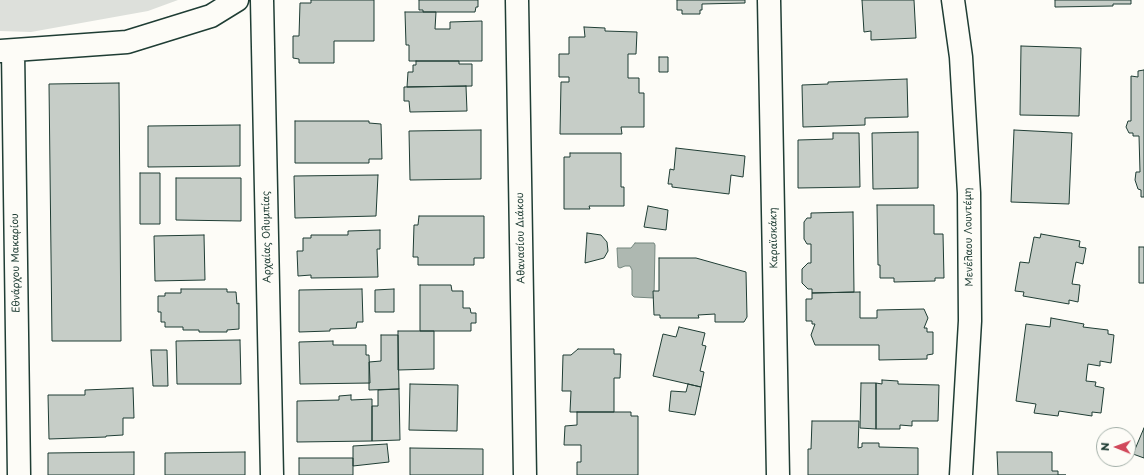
<!DOCTYPE html>
<meta charset="utf-8">
<style>
body{margin:0}
#map{position:relative;width:1144px;height:475px;overflow:hidden;background:#fdfcf7;font-family:"Playpen Sans",sans-serif}
canvas{display:block}
.north{position:absolute;left:1096px;top:427px;width:40px;height:40px;box-sizing:border-box;background:#fdfcf7;border:1px solid #a4b0a9;border-radius:50%;rotate:271deg;font-size:11px;font-weight:700;line-height:16px;text-align:center;color:#1f3d34}
.north::after{content:'';display:block;margin:auto;width:14px;height:18px;background:#d1495b;clip-path:polygon(50% 0,100% 100%,50% 72%,0 100%)}
</style>
<div id="map">
<canvas width="1144" height="475"></canvas>
<div class="north">N</div>
</div>
<script>
const ctx = document.querySelector('canvas').getContext('2d');
ctx.lineJoin = 'round';
function paint(path, color) { ctx.fillStyle = color; ctx.fill(path, 'evenodd'); }
const shape = rows => new Path2D(rows.map(r => 'M' + r).join(''));
function trace(path, color, width, dash) { ctx.strokeStyle = color; ctx.lineWidth = width; ctx.lineCap = dash ? 'butt' : 'round'; ctx.setLineDash(dash || []); ctx.stroke(path); }
function drawText(font, color, halo, rows, align = 'center') {
  ctx.font = font + ' "Playpen Sans",sans-serif'; ctx.lineWidth = 4; ctx.setLineDash([]); ctx.textBaseline = 'middle'; ctx.strokeStyle = halo; ctx.fillStyle = color; for (const [text, x, y, turn = 0] of rows) {
    ctx.save(); ctx.translate(x, y); ctx.rotate((+turn || 0) * Math.PI / 180); ctx.textAlign = isNaN(turn) ? turn : align; if (halo) ctx.strokeText(text, 0, 0); ctx.fillText(text, 0, 0); ctx.restore();
  }
}
const green = shape([
 [0,0,178,0,148,11,31,32,0,31]
]);
const water = shape([
 [635,243,654,243,655,245,654,298,634,297,632,295,632,270,630,266,625,266,620,268,618,267,617,248,631,248,635,243]
]);
const building = shape([
 [311,0,374,0,374,41,334,41,334,63,299,63,299,59,293,58,293,36,299,36,300,3,311,3,311,0],
 [419,0,478,0,478,7,476,7,475,12,423,12,423,10,419,10,419,0],
 [677,0,745,0,745,3,702,4,702,10,700,10,700,14,682,14,682,10,677,10,677,0],
 [862,0,914,0,916,38,871,40,871,31,864,32,862,0],
 [1055,0,1131,0,1131,4,1113,4,1113,6,1055,7,1055,0],
 [405,12,436,12,435,29,450,29,450,22,482,21,482,61,409,61,409,45,406,45,405,12],
 [584,27,605,28,605,31,637,32,636,54,628,54,628,78,639,78,639,93,644,93,644,127,621,127,622,134,560,134,561,82,569,82,569,77,559,77,559,54,569,54,569,37,585,37,584,27],
 [1021,46,1081,48,1079,116,1020,115,1021,46],
 [659,57,668,57,668,72,659,72,659,57],
 [416,61,459,61,459,64,472,64,472,86,407,87,408,72,413,72,413,65,416,65,416,61],
 [1144,70,1144,197,1141,197,1141,190,1138,189,1135,180,1136,172,1140,172,1139,136,1133,136,1133,133,1129,133,1126,127,1128,121,1131,121,1131,76,1138,77,1138,71,1144,70],
 [907,79,908,117,865,118,865,125,803,127,802,85,828,84,828,82,907,79],
 [119,83,121,341,52,341,49,84,119,83],
 [466,86,467,111,410,112,409,101,404,101,404,87,466,86],
 [295,121,369,121,369,123,381,124,382,159,369,159,369,163,295,163,295,121],
 [240,125,240,166,148,167,148,126,240,125],
 [481,130,481,179,410,180,409,131,481,130],
 [1014,130,1072,133,1069,204,1011,202,1014,130],
 [918,132,918,188,873,189,872,133,918,132],
 [833,133,859,133,860,187,798,188,798,140,833,139,833,133],
 [676,148,745,156,743,177,731,175,729,194,672,187,672,184,668,184,670,169,674,170,676,148],
 [570,153,621,153,621,187,624,187,624,206,589,206,590,209,564,209,564,157,570,157,570,153],
 [140,173,160,173,160,224,140,224,140,173],
 [378,175,376,216,295,218,294,176,378,175],
 [176,178,241,178,241,221,176,220,176,178],
 [877,205,934,205,934,234,943,234,944,278,935,278,935,281,894,282,894,278,880,278,880,265,878,265,877,205],
 [648,206,668,210,666,230,644,227,648,206],
 [853,212,854,292,812,293,812,289,808,289,802,283,802,269,808,263,811,263,811,244,807,244,804,239,804,222,807,218,811,218,811,213,853,212],
 [419,216,484,216,484,258,474,258,474,265,418,265,418,257,413,257,414,225,418,225,419,216],
 [380,230,380,249,377,249,378,277,311,278,311,275,298,276,297,251,303,251,303,238,311,238,311,235,348,235,348,231,380,230],
 [587,233,601,235,607,242,608,251,604,258,585,263,587,233],
 [1041,234,1080,241,1079,247,1086,248,1083,264,1076,262,1072,284,1080,285,1078,302,1069,300,1069,304,1023,296,1024,292,1015,291,1020,262,1029,263,1034,237,1040,238,1041,234],
 [204,235,205,280,155,281,154,236,204,235],
 [1139,247,1144,247,1144,283,1139,283,1139,247],
 [659,258,696,258,746,272,747,317,744,322,715,322,715,314,698,315,699,318,660,318,660,315,654,315,653,291,659,291,659,258],
 [420,285,451,285,452,291,463,291,463,308,470,308,471,313,476,313,476,323,471,323,471,331,420,331,420,285],
 [181,289,227,289,227,292,236,292,237,304,239,303,239,329,227,330,227,332,199,332,199,330,183,330,183,327,165,327,165,322,161,322,161,312,158,312,158,296,165,296,165,293,181,293,181,289],
 [362,289,363,322,357,322,356,328,330,329,330,331,299,332,299,290,362,289],
 [394,289,394,312,375,312,375,290,394,289],
 [860,292,860,318,877,318,877,310,924,309,928,318,924,328,927,328,927,332,933,332,933,354,927,355,927,359,879,360,879,345,815,345,811,335,815,324,812,324,812,321,806,321,806,299,812,299,812,293,860,292],
 [1051,318,1084,324,1083,327,1108,330,1108,334,1114,335,1111,363,1100,361,1100,366,1088,364,1086,381,1096,382,1095,386,1104,388,1101,413,1092,412,1092,416,1059,411,1058,416,1034,413,1036,404,1016,401,1026,324,1050,327,1051,318],
 [679,327,705,333,702,345,706,346,700,371,704,372,701,387,653,376,663,334,676,337,679,327],
 [398,331,434,331,434,369,398,370,398,331],
 [381,335,398,335,399,389,369,390,369,362,381,361,381,335],
 [240,340,241,384,177,384,176,341,240,340],
 [333,341,333,345,366,345,366,355,369,355,370,383,300,384,299,342,333,341],
 [578,349,614,349,614,354,621,354,620,378,614,378,614,412,570,412,571,391,562,391,563,355,571,355,578,349],
 [151,350,167,350,168,386,153,386,151,350],
 [882,380,898,381,898,384,939,385,938,421,912,421,912,426,900,425,900,429,876,429,876,383,882,384,882,380],
 [861,383,876,383,876,429,860,428,861,383],
 [410,384,458,385,457,431,409,430,410,384],
 [688,384,701,387,695,415,669,411,671,391,686,392,688,384],
 [133,388,134,418,123,418,123,435,106,436,106,437,49,439,48,395,85,395,85,390,133,388],
 [399,389,400,440,372,441,372,406,378,406,378,390,399,389],
 [351,395,351,400,372,399,372,441,297,442,297,401,339,400,339,396,351,395],
 [577,412,631,412,631,416,638,416,638,475,577,475,577,462,581,462,581,445,564,445,565,426,577,425,577,412],
 [812,421,859,421,858,448,862,447,862,443,879,443,879,447,918,448,918,475,808,475,808,449,811,449,812,421],
 [1144,428,1144,458,1133,454,1144,428],
 [387,444,389,462,353,466,353,446,387,444],
 [410,448,483,449,483,475,410,475,410,448],
 [134,452,134,475,48,475,48,453,134,452],
 [245,452,245,475,165,475,165,453,245,452],
 [997,452,1052,452,1052,471,1058,471,1058,475,1066,475,998,475,997,452],
 [299,458,353,458,353,475,299,475,299,458]
]);
const street = shape([
 [262,0,272,475],
 [517,0,525,475],
 [769,0,778,475],
 [953,0,961,57,969,193,970,321,961,475],
 [0,51,127,42,211,16,237,0],
 [13,51,19,475]
]);
const streetNames = [
 ["Αρχαίας Ολυμπίας",267,237,-91],
 ["Μενέλαου Λουντέμη",969,237,-91],
 ["Αθανασίου Διάκου",521,238,-91],
 ["Καραϊσκάκη",774,238,-91],
 ["Εθνάρχου Μακαρίου",16,263,-91]
];
paint(green, '#dde0db');
paint(water, '#aeb8b1');
trace(water, '#75877f', 1);
paint(building, '#c6cdc7');
trace(building, '#1f3d34', 1);
trace(street, '#1f3d34', 25);
trace(street, '#fdfcf7', 22);
drawText('10px', '#1f3d34', '#fdfcf7', streetNames);
</script>
